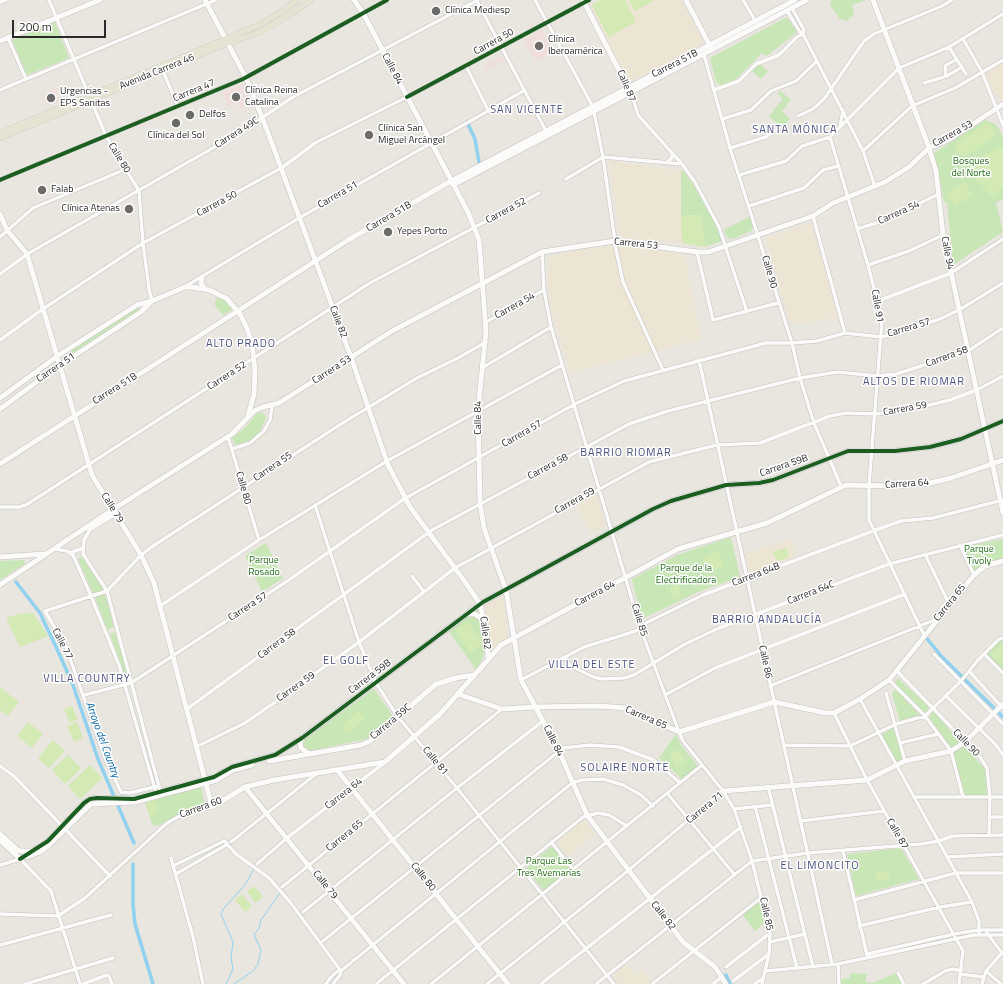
<!DOCTYPE html>
<meta charset="utf-8">
<style>
body{margin:0}
#map{position:relative;width:1003px;height:984px;overflow:hidden;background:#e9e5df;font-family:"Titillium Web",sans-serif}
canvas{display:block}
.scale{position:absolute;left:12px;top:20px;width:94px;height:18px;box-sizing:border-box;border:2px solid #2a2a2a;border-top:0;padding-left:5px;font-size:12px;line-height:14px;white-space:nowrap;color:#2a2a2a;-webkit-text-stroke:3px #fff;paint-order:stroke}
</style>
<div id="map">
<canvas width="1003" height="984"></canvas>
<div class="scale">200 m</div>
</div>
<script>
const ctx = document.querySelector('canvas').getContext('2d');
ctx.lineJoin = 'round';
function paint(path, color) { ctx.fillStyle = color; ctx.fill(path, 'evenodd'); }
const shape = rows => new Path2D(rows.map(r => 'M' + r).join(''));
function trace(path, color, width, dash) { ctx.strokeStyle = color; ctx.lineWidth = width; ctx.lineCap = dash ? 'butt' : 'round'; ctx.setLineDash(dash || []); ctx.stroke(path); }
function drawText(font, color, halo, rows, align = 'center') {
  ctx.font = font + ' "Titillium Web",sans-serif'; ctx.lineWidth = 3; ctx.setLineDash([]); ctx.textBaseline = 'middle'; ctx.strokeStyle = halo; ctx.fillStyle = color; for (const [text, x, y, turn = 0] of rows) {
    ctx.save(); ctx.translate(x, y); ctx.rotate((+turn || 0) * Math.PI / 180); ctx.textAlign = isNaN(turn) ? turn : align; if (halo) ctx.strokeText(text, 0, 0); ctx.fillText(text, 0, 0); ctx.restore();
  }
}
const education = shape([
 [599,0,681,0,704,43,630,82,590,5],
 [1000,64,1003,68,1002,100,995,94,985,73],
 [609,161,681,171,682,243,620,238],
 [811,223,838,317,808,323,790,323,765,238],
 [616,244,685,255,701,339,571,373,552,313,548,286,549,256],
 [597,495,605,525,591,533,576,507,587,498],
 [791,539,797,556,750,573,744,554],
 [503,595,508,638,492,650,485,605],
 [584,820,595,834,568,856,557,842],
 [627,964,635,975,642,970,650,982,647,984,620,984,612,976]
]);
const medical = shape([
 [542,30,554,52,536,62,524,39],
 [501,56,504,60,487,70,484,65],
 [245,84,249,101,240,109,235,103,228,107,223,93],
 [56,88,60,100,47,107,42,95]
]);
const green = shape([
 [832,0,866,0,852,5,854,14,847,21,838,18,838,16,830,5],
 [787,17,797,32,767,56,762,53,735,80,721,85,716,82,710,58],
 [55,22,69,58,27,75,12,40],
 [759,63,768,71,761,79,752,71],
 [781,91,791,100,782,111,790,119,782,128,769,116,783,99,777,93],
 [985,120,997,125,1003,137,1003,200,996,202,1003,232,953,265,947,202,944,202,934,153],
 [681,171,683,171,693,184,718,229,722,241,705,247,701,215,681,216],
 [750,216,753,226,751,231,732,239,727,237,724,230],
 [217,298,224,300,233,309,223,315,214,304],
 [137,307,140,309,63,360,62,357],
 [262,412,266,416,265,420,259,433,251,441,235,445,232,438,247,426,256,414],
 [731,537,740,577,698,592,642,619,632,579,677,555],
 [1003,539,1003,559,988,562,974,572,964,547],
 [266,543,283,578,262,592,245,556],
 [82,557,104,590,93,593,78,559],
 [24,560,25,564,0,580,0,561],
 [105,594,114,627,107,630,95,597],
 [479,607,485,650,482,660,476,670,449,631],
 [115,632,129,678,126,679,110,634],
 [1000,640,1003,641,1003,670,986,654],
 [898,678,929,707,927,712,924,712,897,685,895,682],
 [374,689,394,718,367,739,309,751,304,748,302,743,305,739],
 [895,690,897,691,920,715,900,721,892,693],
 [932,712,934,712,961,743,951,747,929,718],
 [893,728,895,729,902,759,897,764,881,735],
 [676,734,681,745,698,766,682,779,659,758],
 [963,745,985,769,987,795,965,795,953,753],
 [201,786,205,806,156,826,152,824,145,802],
 [552,846,571,870,544,891,526,868],
 [901,848,919,879,856,896,847,854],
 [761,898,766,921,755,931,742,914],
 [851,973,867,974,865,982,872,983,896,973,903,984,841,984,841,979,850,978]
]);
const pitch = shape([
 [600,0,625,0,636,22,608,37,592,5],
 [629,0,655,0,635,11],
 [985,124,989,124,994,128,994,137,966,156,957,154,955,147,957,142],
 [1001,147,1003,149,1003,186,993,198,968,171,969,163],
 [965,181,973,195,955,206,947,193],
 [701,215,705,247,682,243,681,216],
 [786,548,789,557,777,561,773,552],
 [718,551,724,566,708,572,702,558],
 [677,585,682,596,674,600,669,589],
 [33,613,48,636,20,647,6,618,18,614],
 [469,621,483,645,470,653,455,630],
 [1002,644,1003,660,1000,663,991,655],
 [0,687,19,702,8,716,0,710],
 [72,706,78,719,70,723,64,709],
 [358,710,365,718,349,733,342,726],
 [28,722,43,734,32,748,17,736],
 [77,722,83,738,74,742,67,726],
 [53,740,65,751,49,768,38,758],
 [678,749,686,761,677,767,669,755],
 [68,755,81,768,65,784,52,770],
 [90,765,102,778,80,799,68,786],
 [154,800,158,813,150,816,146,802],
 [889,871,890,879,876,881,875,872],
 [254,886,263,897,255,903,247,891],
 [242,894,252,906,245,912,235,900]
]);
const stream = shape([
 [226,984,233,969,231,958,233,942,221,914,224,908,245,885,256,865],
 [234,984,253,971,258,964,261,950,254,935,259,928,261,920,280,893]
]);
const canal = shape([
 [467,122,475,139,479,162],
 [16,582,40,613,57,649,73,685,98,759,134,843],
 [924,635,942,657,1003,717],
 [133,864,133,905,135,924,153,984],
 [726,975,730,984]
]);
const street = shape([
 [49,0,106,136,139,191,143,243,149,289,152,301],
 [535,0,593,107,603,157,615,241],
 [743,0,756,22],
 [477,1,546,131],
 [0,2,6,0],
 [792,8,804,30,803,34,863,151,875,187],
 [787,11,800,32,803,34],
 [8,38,26,79],
 [963,39,982,72,1003,125],
 [949,47,966,74],
 [703,54,704,55,730,148,792,343,800,378,814,423,841,486],
 [466,66,488,110],
 [162,69,178,106],
 [946,76,945,66,957,59],
 [924,83,947,76,962,67],
 [0,90,216,0],
 [714,90,739,81,756,64,779,55,797,37,803,34],
 [631,92,638,115,682,164,695,182,719,227,747,312],
 [798,116,813,109,824,99,864,41,874,34,942,6,952,0],
 [722,119,751,110,771,91,796,81,817,61],
 [840,127,843,110],
 [830,137,868,265,882,320,869,485,869,520,924,635],
 [730,148,766,137,776,130],
 [863,151,912,106,955,88,1003,60],
 [666,163,671,159,673,154],
 [739,175,786,161,802,146,830,137,899,68,949,47,1003,14],
 [566,179,603,157,682,164],
 [0,180,243,79,387,0],
 [749,206,804,188,823,170,838,166],
 [813,216,845,333],
 [857,229,883,221,939,194],
 [0,237,33,208,126,169],
 [615,245,623,282,663,370],
 [542,252,544,290,551,327,640,627,679,732,683,741,723,791,734,809,752,861,770,933,769,954,762,984],
 [697,252,713,320,778,303],
 [868,265,909,251,943,235],
 [0,274,29,253,239,133,293,97,478,0],
 [186,286,299,218,525,90],
 [878,301,951,273,1003,239],
 [486,322,544,290],
 [0,340,43,309,143,243,283,167,315,143,407,97,589,0],
 [699,360,832,964],
 [482,368,551,327],
 [228,437,259,540],
 [232,449,250,443,264,431,270,420,272,406],
 [315,505,359,642,376,683,398,717,457,788,614,984],
 [0,507,19,507,26,505,370,283,539,193],
 [91,528,84,540,83,554,107,591,161,794],
 [960,545,974,575],
 [54,549,67,551,73,555,91,596,119,665,155,789],
 [70,553,83,548],
 [925,554,949,604],
 [412,576,424,592],
 [160,606,259,540,387,461,562,365],
 [934,654,1003,724],
 [984,654,1003,673],
 [564,657,571,666,591,676,601,679,624,678,634,675,685,644,719,628,889,564,1003,535],
 [897,671,980,757,987,768,990,797,989,835],
 [969,671,1002,707],
 [521,680,584,647,636,631,646,623,703,595,873,531,901,521,933,518,1003,500],
 [889,680,925,716,951,751,963,797],
 [770,686,937,619],
 [886,693,905,761],
 [84,695,131,683,286,582,404,499,575,404,624,381,766,343,792,343,817,341,845,333,881,337,899,333,940,319,959,310,1003,283],
 [665,695,715,668,905,594],
 [946,696,996,745,1003,755],
 [860,699,972,902,979,921,979,935],
 [187,709,432,530,629,424,668,411,800,378,837,372,878,376,896,374,968,351,1003,328],
 [834,713,867,780,963,951,959,984],
 [900,743,938,734],
 [785,745,850,746,896,724,925,716,961,681,978,660,999,639,1003,638],
 [196,747,245,723,281,698,359,642,455,568,649,462,717,445,760,443,830,416,846,413,875,414,900,412,950,400,977,390,1003,376],
 [0,766,14,776,110,876],
 [159,786,129,793,121,792,105,758,66,647,45,611,107,591,141,555,156,544,341,424,417,378,458,358,486,342],
 [768,786,813,967],
 [667,793,734,874],
 [914,797,1003,797],
 [755,806,797,968],
 [734,809,772,805],
 [989,817,1003,817],
 [801,821,884,811],
 [231,842,316,774],
 [551,842,573,869],
 [227,844,236,854,269,878,290,902,341,971,340,975,333,984],
 [843,851,867,955],
 [947,857,1003,854],
 [171,858,193,937,203,984],
 [257,864,287,838,384,763],
 [0,865,20,859,51,891,80,984],
 [173,866,224,841,227,843,226,845,176,874],
 [282,887,502,709],
 [854,900,956,873,1003,873],
 [303,912,457,788,543,721],
 [0,914,58,916,85,898,167,823,183,814,212,807],
 [859,926,940,907,972,902],
 [987,933,1002,953],
 [323,941,563,748,590,745,619,747,654,760,679,782],
 [770,942,805,934],
 [0,945,111,915],
 [867,954,954,934,979,930,1003,930],
 [838,964,839,984],
 [726,967,770,933],
 [342,970,572,783,582,780,603,779,623,785,641,795,653,806],
 [766,971,838,964,974,935,1003,935],
 [986,971,1001,984],
 [898,973,904,984],
 [960,974,983,977],
 [733,981,769,954],
 [25,984,113,958],
 [83,984,107,975,109,976,112,984],
 [326,984,331,977,339,970],
 [376,984,583,817,598,813,609,815,627,826],
 [431,984,702,765],
 [487,984,624,874,723,791],
 [541,984,741,827],
 [596,984,752,861,808,853,921,844,939,841,953,836,1003,835],
 [652,984,762,897],
 [713,984,722,977],
 [755,984,763,978],
 [923,984,945,971,953,969,961,971],
 [982,984,986,971,1003,952]
]);
const secondary = shape([
 [205,0,246,78,264,122,351,357,388,465,410,507,463,579,480,604,487,637,488,658],
 [354,0,363,13,468,212,479,240,486,331,478,410,480,503,484,528,506,590,521,680,559,751,587,815,683,942,715,967,726,984],
 [583,0,629,90],
 [686,0,710,46],
 [873,0,928,145,936,171,943,235,1003,513],
 [0,41,100,0],
 [453,185,807,0],
 [0,214,7,230,27,254,92,475,141,555,154,583,212,807,245,787,274,780,385,762,440,714,501,645,678,549,767,523,846,485,894,486,930,483,951,478,1003,460],
 [202,278,201,283,204,288],
 [0,398,59,355,137,305,152,301,185,287,192,287,209,290,226,298,240,314,247,328,252,343,255,371,254,394,248,416],
 [0,409,57,367,141,312,152,301],
 [0,464,348,240,451,181,795,0],
 [85,528,91,528,111,516,117,515],
 [0,557,44,554],
 [0,585,109,512,232,434,254,411,263,407,279,403,392,331,542,252,615,241,697,252,708,252,717,249,813,216,833,203,885,182,909,167,929,148,950,139,1003,104],
 [468,614,475,614,483,620],
 [458,694,502,709,535,707,600,706,626,708,679,732,774,702,826,713,834,713,860,699,889,680,974,575,985,566,1003,561],
 [302,738,300,743,301,748,308,753],
 [269,761,361,745,370,741,436,684,456,678,474,675],
 [337,770,508,984],
 [245,787,404,984],
 [723,791,867,780,905,761,951,751,965,742,1003,704],
 [0,834,19,851,31,851],
 [0,840,20,859],
 [27,857,40,852,49,845,91,804,135,802,217,780,233,770,252,765],
 [20,859,48,841,84,803,90,799,97,798,134,799,214,777,232,767,275,755,302,738,483,602,653,509,671,501,726,485,759,483,773,480,848,451,895,451,930,447,961,439,1003,421]
]);
const primary = shape([
 [0,133,257,26,270,19,298,0],
 [0,138,228,43,260,32,288,16,311,0]
]);
const cycleway = shape([
 [407,97,589,0],
 [0,180,243,79,387,0],
 [20,859,48,841,84,803,90,799,97,798,134,799,214,777,232,767,275,755,302,738,483,602,653,509,671,501,726,485,759,483,773,480,848,451,895,451,930,447,961,439,1003,421]
]);
const markers = [
 [436,11,5,"#6d6b69"],
 [539,46,5,"#6d6b69"],
 [236,97,5,"#6d6b69"],
 [51,98,5,"#6d6b69"],
 [190,115,5,"#6d6b69"],
 [176,123,5,"#6d6b69"],
 [369,135,5,"#6d6b69"],
 [42,190,5,"#6d6b69"],
 [129,209,5,"#6d6b69"],
 [388,232,5,"#6d6b69"]
];
const poiNames = [
 ["Clínica Mediesp",445,11],
 ["Clínica",548,40],
 ["Iberoamérica",548,52],
 ["Clínica Reina",245,91],
 ["Catalina",245,103],
 ["Urgencias -",60,92],
 ["EPS Sanitas",60,104],
 ["Delfos",199,115],
 ["Clínica San",378,129],
 ["Miguel Arcángel",378,141],
 ["Clínica del Sol",176,136,"center"],
 ["Falab",51,190],
 ["Clínica Atenas",120,209,"right"],
 ["Yepes Porto",397,232]
];
const streetNames = [
 ["Carrera 50",494,42,-29],
 ["Carrera 51B",675,64,-27],
 ["Calle 84",392,69,62],
 ["Avenida Carrera 46",157,72,-22],
 ["Calle 87",626,86,67],
 ["Carrera 47",194,91,-22],
 ["Carrera 49C",237,133,-32],
 ["Carrera 53",953,134,-29],
 ["Calle 80",119,158,59],
 ["Carrera 51",338,195,-30],
 ["Carrera 50",217,204,-28],
 ["Carrera 52",506,211,-28],
 ["Carrera 54",899,213,-24],
 ["Carrera 51B",389,217,-30],
 ["Carrera 53",636,244,6],
 ["Calle 94",947,253,79],
 ["Calle 90",769,272,74],
 ["Carrera 54",515,306,-29],
 ["Calle 91",877,306,80],
 ["Calle 82",338,322,69],
 ["Carrera 57",909,328,-17],
 ["Carrera 58",947,357,-20],
 ["Carrera 51",56,368,-34],
 ["Carrera 53",332,370,-33],
 ["Carrera 52",227,376,-33],
 ["Carrera 51B",115,389,-32],
 ["Carrera 59",905,409,-10],
 ["Calle 84",479,418,-90],
 ["Carrera 57",522,434,-30],
 ["Carrera 59B",784,466,-19],
 ["Carrera 55",273,467,-34],
 ["Carrera 58",548,467,-28],
 ["Carrera 64",907,484,-4],
 ["Calle 80",243,488,74],
 ["Carrera 59",575,501,-29],
 ["Calle 79",112,508,58],
 ["Carrera 64B",756,575,-21],
 ["Carrera 64C",811,593,-21],
 ["Carrera 64",595,594,-28],
 ["Carrera 65",950,603,-51],
 ["Carrera 57",248,607,-33],
 ["Calle 85",639,620,73],
 ["Calle 82",485,633,82],
 ["Calle 77",62,644,63],
 ["Carrera 58",277,644,-36],
 ["Calle 86",765,662,78],
 ["Carrera 59B",370,677,-37],
 ["Carrera 59",296,687,-35],
 ["Carrera 65",646,718,23],
 ["Carrera 59C",391,722,-40],
 ["Calle 84",553,741,64],
 ["Calle 90",966,743,46],
 ["Calle 81",435,761,50],
 ["Carrera 64",344,794,-38],
 ["Carrera 60",201,808,-20],
 ["Carrera 71",705,808,-39],
 ["Calle 87",897,834,60],
 ["Carrera 65",345,836,-39],
 ["Calle 80",423,877,51],
 ["Calle 79",325,885,51],
 ["Calle 85",766,914,78],
 ["Calle 82",663,916,52]
];
const parkNames = [
 ["Bosques",971,162],
 ["del Norte",971,174],
 ["Parque",979,550],
 ["Tivoly",979,562],
 ["Parque",264,561],
 ["Rosado",264,573],
 ["Parque de la",686,569],
 ["Electrificadora",686,581],
 ["Parque Las",549,862],
 ["Tres Avemarías",549,874]
];
const neighbourhoodNames = [
 ["SAN VICENTE",527,110],
 ["SANTA MÓNICA",795,130],
 ["ALTO PRADO",241,344],
 ["ALTOS DE RIOMAR",914,382],
 ["BARRIO RIOMAR",626,453],
 ["BARRIO ANDALUCÍA",767,620],
 ["EL GOLF",346,661],
 ["VILLA DEL ESTE",592,665],
 ["VILLA COUNTRY",87,679],
 ["SOLAIRE NORTE",625,768],
 ["EL LIMONCITO",820,866]
];
const waterNames = [
 ["Arroyo del Country",102,740,70]
];
paint(education, '#ede5d3');
paint(medical, '#efdedb');
paint(green, '#c8e6b6');
paint(pitch, '#d4eab4');
trace(stream, '#8fd1ee', 1);
trace(canal, '#8fd1ee', 3.5);
trace(street, '#c2c1c1', 4.5);
trace(secondary, '#c2c1c1', 6);
trace(primary, '#c4c3c1', 6);
trace(street, '#fcfbfa', 3.5);
trace(secondary, '#fcfbfa', 5);
trace(primary, '#e7e3d2', 5.5);
trace(cycleway, '#1b5e20', 4);
for (const [x, y, r, color] of markers) { const dot = new Path2D(); dot.arc(x, y, r, 0, 2 * Math.PI); ctx.fillStyle = color; ctx.fill(dot); trace(dot, '#fff', 1.5); }
drawText('10px', '#2a2a2a', '#fff', poiNames, 'left');
drawText('10px', '#2a2a2a', '#fff', streetNames);
drawText('10px', '#236c16', '#fff', parkNames);
ctx.letterSpacing = '1px';
drawText('11px', '#484f7e', '#fff', neighbourhoodNames);
ctx.letterSpacing = '0px';
drawText('italic 11px', '#0665a2', '#fff', waterNames);
</script>
